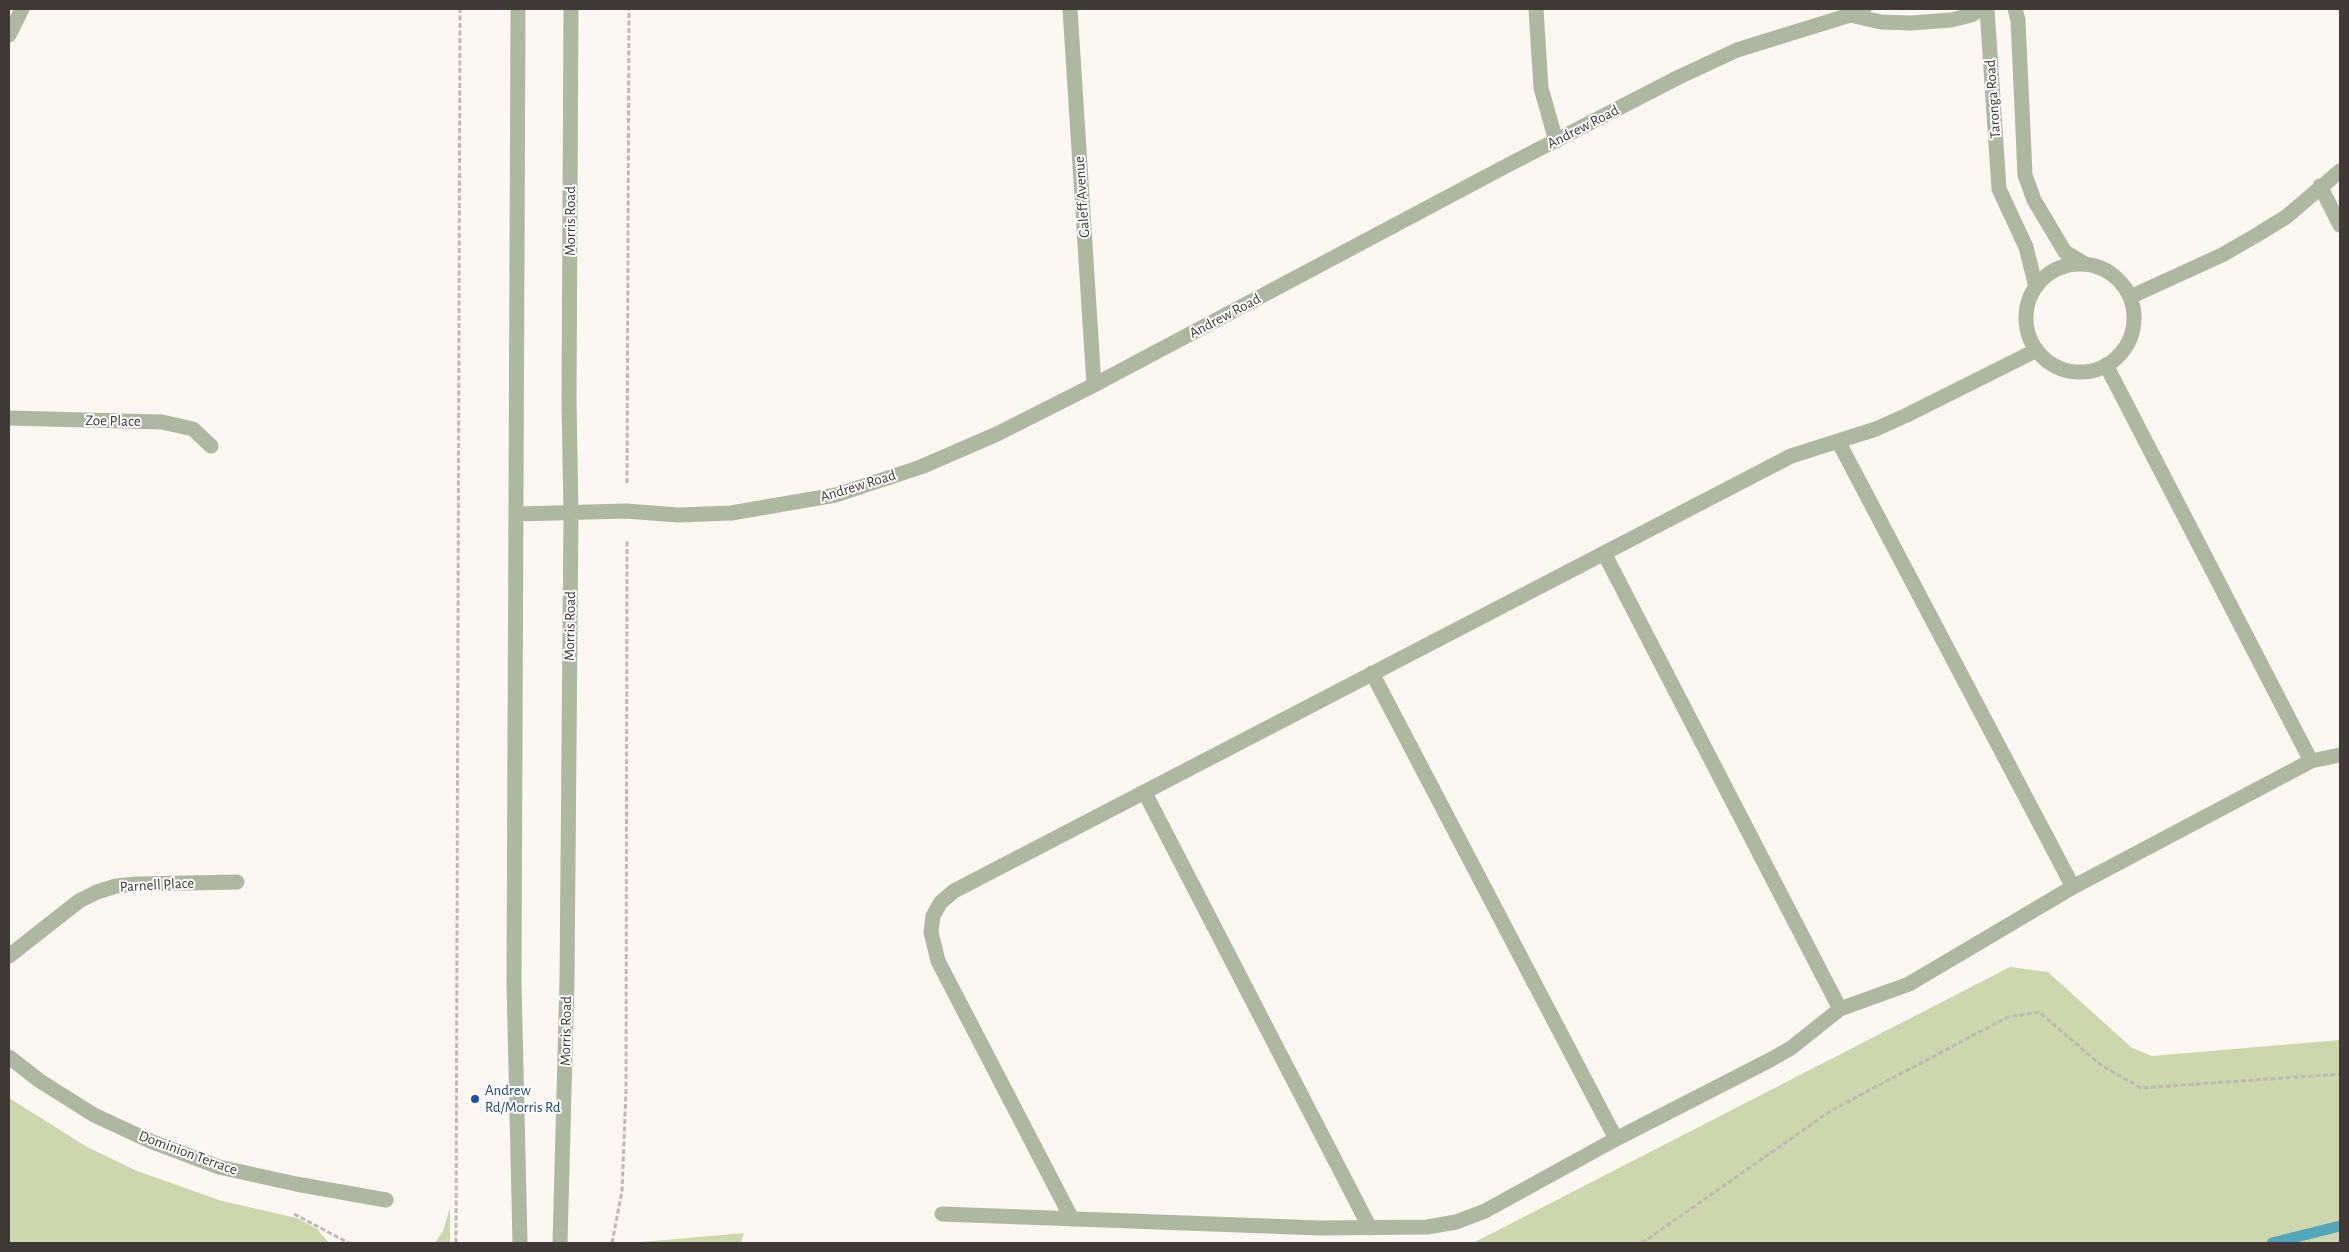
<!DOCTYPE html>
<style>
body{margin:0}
#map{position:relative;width:2349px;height:1252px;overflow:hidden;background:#fdf7f2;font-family:"Alegreya Sans",sans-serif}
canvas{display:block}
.frame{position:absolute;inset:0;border:10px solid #403935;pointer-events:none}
</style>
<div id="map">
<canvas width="2349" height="1252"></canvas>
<div class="frame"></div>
</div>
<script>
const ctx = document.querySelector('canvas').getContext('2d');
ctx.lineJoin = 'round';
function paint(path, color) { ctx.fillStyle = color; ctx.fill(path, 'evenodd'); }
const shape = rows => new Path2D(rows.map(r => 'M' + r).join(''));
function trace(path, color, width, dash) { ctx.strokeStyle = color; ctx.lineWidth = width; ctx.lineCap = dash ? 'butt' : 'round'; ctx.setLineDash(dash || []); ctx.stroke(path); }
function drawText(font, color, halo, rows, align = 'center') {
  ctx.font = font + ' "Alegreya Sans",sans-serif'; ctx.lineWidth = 4; ctx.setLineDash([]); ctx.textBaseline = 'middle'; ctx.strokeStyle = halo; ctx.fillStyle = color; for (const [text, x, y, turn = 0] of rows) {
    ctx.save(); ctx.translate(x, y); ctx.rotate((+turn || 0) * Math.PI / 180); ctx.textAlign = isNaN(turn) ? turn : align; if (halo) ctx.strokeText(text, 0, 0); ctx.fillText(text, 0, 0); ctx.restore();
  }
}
const green = shape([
 [2010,967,2048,972,2132,1048,2152,1056,2340,1040,2340,1243,1473,1243],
 [9,1098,87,1147,137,1171,222,1201,297,1218,317,1229,329,1243,9,1243],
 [450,1208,450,1243,435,1243,443,1231],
 [744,1233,741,1243,631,1243]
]);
const stream = shape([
 [2272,1243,2340,1226]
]);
const path = shape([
 [627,483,629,9],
 [294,1214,349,1243],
 [456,1243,460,9],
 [612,1243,622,1191,626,1091,627,539],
 [1642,1243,1832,1110,2008,1017,2039,1012,2101,1065,2141,1088,2340,1074]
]);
const minor = shape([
 [518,9,514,982,520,1243],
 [1070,9,1094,385],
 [1536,9,1541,88,1556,141],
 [1987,9,1999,189,2026,247,2036,287],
 [2015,9,2018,20,2025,175,2034,200,2065,252,2085,264],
 [1850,15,1881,22,1911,23,1951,20,1971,15,1981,9],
 [9,35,22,9],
 [2320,186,2340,225],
 '2026 318a54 54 0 1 1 108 0a54 54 0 1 1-108 0Z',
 [2130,297,2222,255,2255,236,2286,217,2340,171],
 [2106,365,2311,761,2340,755],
 [9,418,162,422,193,429,211,446],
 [1838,441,2073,887],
 [517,514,626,511,678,515,731,513,836,495,921,467,997,434,1094,385,1508,165,1679,77,1737,50,1850,15,1864,9],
 [1604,553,1840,1009],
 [1372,673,1616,1139],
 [1145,793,1370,1228],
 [9,956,79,901,97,892,116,886,137,884,237,882],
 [9,1057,40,1081,94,1115,150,1141,219,1167,296,1184,386,1200],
 [942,1214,1320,1228,1427,1227,1456,1222,1485,1211,1616,1139,1770,1060,1791,1048,1840,1009,1909,984,2073,887,2311,761],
 [1072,1219,938,961,931,932,933,916,941,902,954,891,1791,456,1876,429,1907,415,2037,350],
 [560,1243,567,980,571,514,569,402,571,9]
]);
const markers = [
 [475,1099,5,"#1a4fb4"]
];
const streetNames = [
 ["Taronga Road",1993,99,-94],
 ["Andrew Road",1583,127,-27],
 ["Galeff Avenue",1082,197,-94],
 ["Morris Road",570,221,-90],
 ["Andrew Road",1225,316,-28],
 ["Zoe Place",113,421,1],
 ["Andrew Road",858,486,-17],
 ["Morris Road",570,626,-89],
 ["Parnell Place",157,885,-3],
 ["Morris Road",566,1031,-89],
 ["Dominion Terrace",188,1153,20]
];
const transitNames = [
 ["Andrew",485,1090],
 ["Rd/Morris Rd",485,1107]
];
paint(green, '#ccd7ac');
trace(stream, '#54a7b8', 11);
trace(path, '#bfb8b4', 3, [5, 2.5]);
trace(minor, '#acb89f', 15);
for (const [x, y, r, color] of markers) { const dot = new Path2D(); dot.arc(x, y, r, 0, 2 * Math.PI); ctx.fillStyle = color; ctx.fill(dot); trace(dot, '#fff', 2); }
drawText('15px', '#403935', '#fff', streetNames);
drawText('15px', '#164399', '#fff', transitNames, 'left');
</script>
